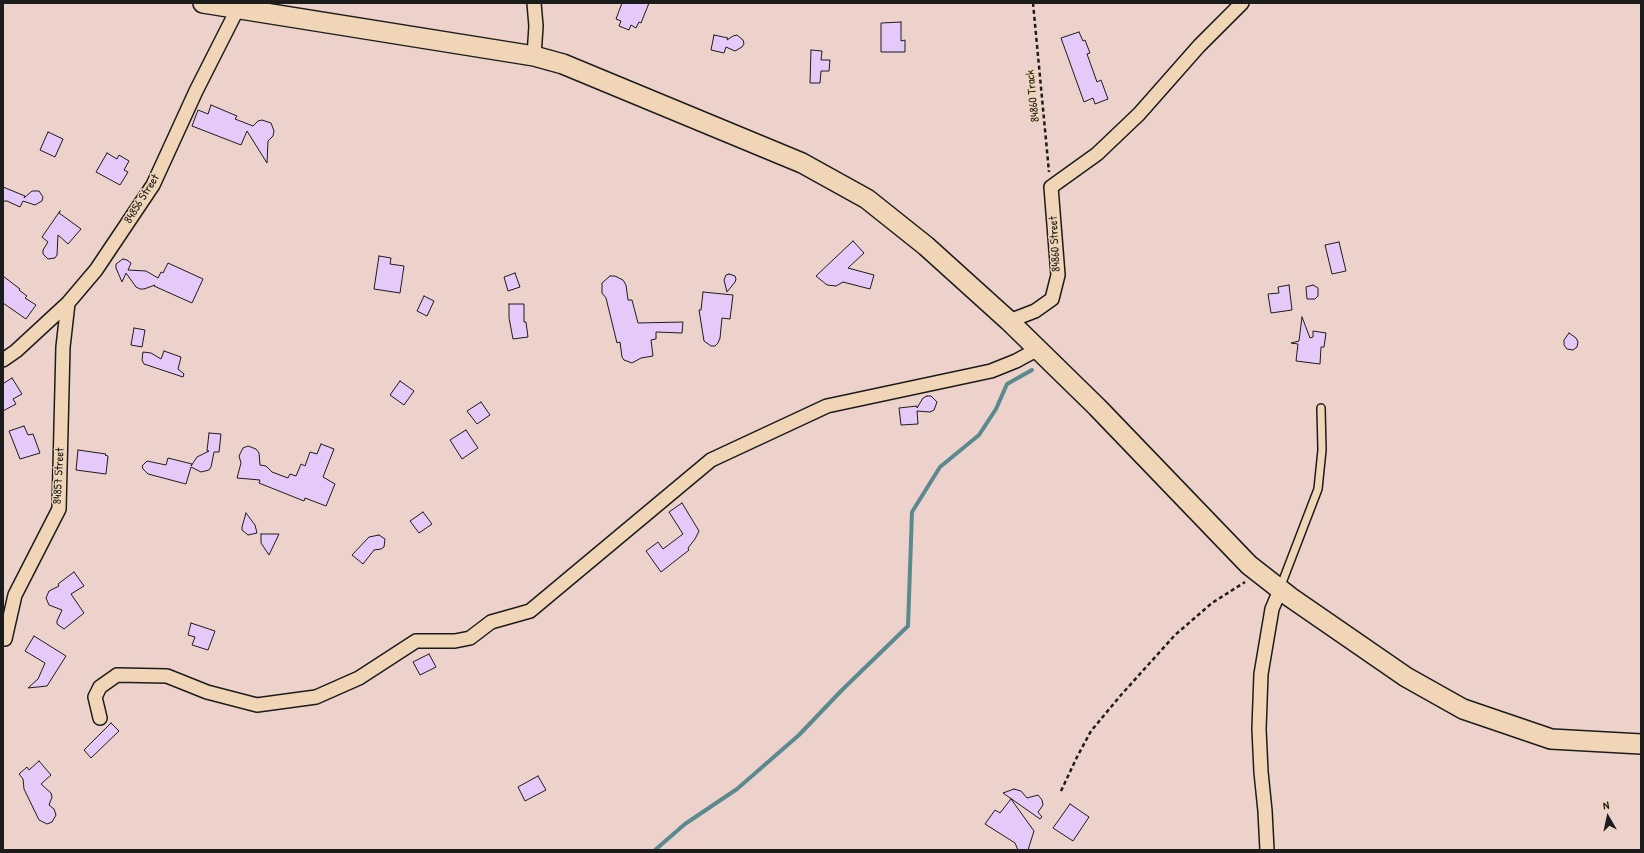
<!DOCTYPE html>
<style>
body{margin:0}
#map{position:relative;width:1644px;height:853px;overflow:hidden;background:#edd2cb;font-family:"Patrick Hand",sans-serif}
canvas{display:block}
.frame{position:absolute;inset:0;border:4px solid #1c1c1c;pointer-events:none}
.north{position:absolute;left:1588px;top:797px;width:40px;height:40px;-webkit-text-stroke:3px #f0d6b7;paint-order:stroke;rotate:351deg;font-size:11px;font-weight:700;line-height:16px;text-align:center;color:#1c1c1c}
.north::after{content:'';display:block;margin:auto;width:14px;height:18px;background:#1c1c1c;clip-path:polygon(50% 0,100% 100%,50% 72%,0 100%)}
</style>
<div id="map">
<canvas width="1644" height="853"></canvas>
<div class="frame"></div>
<div class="north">N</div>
</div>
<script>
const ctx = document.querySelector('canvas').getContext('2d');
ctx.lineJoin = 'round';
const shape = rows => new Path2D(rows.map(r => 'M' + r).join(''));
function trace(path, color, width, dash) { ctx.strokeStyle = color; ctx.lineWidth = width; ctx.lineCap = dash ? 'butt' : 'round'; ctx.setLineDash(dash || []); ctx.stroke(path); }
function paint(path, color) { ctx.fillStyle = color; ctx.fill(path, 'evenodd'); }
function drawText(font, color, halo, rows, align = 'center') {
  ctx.font = font + ' "Patrick Hand",sans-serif'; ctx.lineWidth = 3; ctx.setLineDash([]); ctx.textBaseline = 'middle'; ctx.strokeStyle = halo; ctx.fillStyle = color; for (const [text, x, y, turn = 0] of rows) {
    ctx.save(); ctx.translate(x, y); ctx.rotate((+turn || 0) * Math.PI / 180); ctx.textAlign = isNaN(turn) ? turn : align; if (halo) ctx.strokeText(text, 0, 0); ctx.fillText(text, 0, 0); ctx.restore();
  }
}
const stream = shape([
 [655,850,685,824,737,789,799,735,842,690,908,626,912,512,940,467,979,435,996,409,1007,384,1032,370]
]);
const building = shape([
 [622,3,649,3,641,23,639,22,636,28,631,25,629,30,619,26,621,21,616,19,622,3],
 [901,22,901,41,905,40,905,52,881,52,881,23,901,22],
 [1079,32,1083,41,1085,40,1090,53,1087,54,1097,82,1101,80,1108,99,1095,104,1093,98,1084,102,1061,38,1079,32],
 [714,35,728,38,727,40,733,36,737,35,743,40,744,44,742,47,735,51,726,47,724,53,711,50,714,35],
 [811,50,822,51,821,60,830,60,829,71,821,71,820,83,810,83,811,50],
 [211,105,237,116,235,119,253,126,258,121,262,120,271,123,274,131,273,136,268,141,267,163,247,131,241,145,192,126,198,110,208,114,211,105],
 [48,132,63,139,55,157,40,150,48,132],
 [107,153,117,159,119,155,129,161,124,170,128,172,120,185,96,172,107,153],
 [3,187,25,196,24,198,32,191,39,191,43,197,42,201,35,205,23,201,20,207,7,201,3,201,3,187],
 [60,211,59,213,81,229,68,244,58,235,57,255,55,258,48,259,43,254,43,250,48,242,42,237,60,211],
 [853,241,864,253,848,268,874,275,870,289,843,282,836,286,827,285,816,276,853,241],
 [1339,242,1346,271,1332,274,1325,245,1339,242],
 [379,256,391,258,390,264,404,266,400,293,374,289,379,256],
 [123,259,127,260,131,263,128,270,146,271,158,278,161,272,163,273,168,263,203,279,192,303,154,286,155,285,144,289,140,289,136,287,126,273,122,282,116,268,116,264,123,259],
 [515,273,520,287,508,291,504,277,515,273],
 [729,274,735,276,736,279,735,282,727,292,724,280,726,275,729,274],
 [3,276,20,289,19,290,27,296,25,298,36,305,26,319,3,303,3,276],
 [610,276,615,276,623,280,626,285,628,300,632,300,638,323,683,322,682,333,656,332,656,339,651,340,653,356,641,358,632,363,624,360,622,357,620,342,617,343,606,298,602,293,602,283,610,276],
 [1289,285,1292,310,1271,313,1268,294,1279,293,1278,287,1289,285],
 [1313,285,1318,288,1318,296,1315,299,1307,299,1306,287,1313,285],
 [703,292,733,295,730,319,722,318,720,338,718,343,715,346,711,346,704,341,699,310,701,310,703,292],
 [424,296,434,301,427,316,417,311,424,296],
 [509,304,524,304,524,322,526,322,528,337,513,339,509,318,509,304],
 [1302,317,1310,338,1313,337,1313,331,1326,333,1324,347,1321,347,1320,364,1296,361,1298,344,1291,343,1299,341,1302,317],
 [134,328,145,330,142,347,131,345,134,328],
 [1569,333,1576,338,1578,342,1577,347,1573,350,1567,349,1564,345,1564,340,1569,333],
 [164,351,181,357,178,369,184,374,183,377,144,364,142,360,143,352,151,353,161,359,164,351],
 [12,378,22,394,13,399,16,404,3,411,3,382,4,383,12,378],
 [400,381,414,391,404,405,390,395,400,381],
 [927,396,931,396,937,402,934,410,930,412,917,411,918,424,901,425,899,408,917,406,917,408,923,398,927,396],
 [481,402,490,415,477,424,467,411,481,402],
 [24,426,28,435,33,434,40,453,20,459,9,431,24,426],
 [466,430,478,448,462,459,450,440,466,430],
 [209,433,221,434,219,452,214,452,211,467,209,470,201,472,191,467,186,484,148,474,143,469,142,466,147,461,166,465,168,458,192,464,191,466,197,457,209,451,207,451,209,433],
 [321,444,334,449,323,477,335,484,326,506,305,498,304,501,259,483,260,480,237,478,241,463,239,456,243,448,248,446,256,449,259,453,260,465,266,466,272,472,288,478,290,474,296,476,301,464,305,466,310,452,317,454,321,444],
 [78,450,106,454,105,455,108,456,106,474,76,470,78,450],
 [682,503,699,531,695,539,688,548,689,550,661,572,646,551,658,542,663,549,683,534,669,512,682,503],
 [423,512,432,524,419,533,410,521,423,512],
 [246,513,255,525,257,533,248,535,242,530,242,527,246,513],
 [261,534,279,534,269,555,261,543,261,534],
 [379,535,385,539,384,547,381,549,374,550,363,564,352,555,369,537,379,535],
 [74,572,84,586,71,594,84,613,64,629,57,624,57,621,62,610,49,605,46,598,49,591,59,586,58,584,74,572],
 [191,623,215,631,208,650,192,645,195,637,188,635,191,623],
 [34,636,66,656,47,686,28,688,38,679,45,663,25,651,34,636],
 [429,654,436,667,420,675,413,662,429,654],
 [111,723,119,731,91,758,84,750,111,723],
 [39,761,51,775,41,784,51,793,52,797,49,805,54,809,56,815,52,822,47,824,39,820,24,789,23,779,19,774,27,767,29,770,39,761],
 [538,776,546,790,525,801,518,787,538,776],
 [1014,789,1021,791,1027,798,1038,795,1042,800,1043,805,1038,812,1042,817,1040,819,1003,793,1014,789],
 [1011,799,1034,831,1028,850,1018,850,1015,843,985,824,995,810,1000,813,1011,799],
 [1070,804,1089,817,1073,841,1053,828,1070,804]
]);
const path = shape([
 [1033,3,1049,172],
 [1061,791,1077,757,1091,731,1121,695,1175,635,1212,603,1245,582]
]);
const lane = shape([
 [1280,588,1318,489,1322,450,1321,408]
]);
const street = shape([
 [534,3,536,26,534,56],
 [1009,321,1035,311,1052,299,1058,275,1051,187,1097,154,1139,114,1199,46,1242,3],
 [3,360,16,351,68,303,96,270,153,185,196,91,238,8],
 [5,639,15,595,59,509,63,347,68,303],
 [100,718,95,697,100,687,117,675,167,676,207,692,257,705,316,697,359,678,416,641,455,641,470,638,491,622,530,611,711,460,827,406,991,371,1016,361,1038,349],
 [1267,850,1265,811,1261,772,1259,729,1261,674,1272,609,1280,590]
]);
const secondary = shape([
 [203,3,534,56,563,64,802,163,867,199,926,246,1009,321,1097,407,1249,565,1290,597,1406,677,1463,709,1551,739,1641,744]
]);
const streetNames = [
 ["84860 Track",1033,96,-96],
 ["84856 Street",142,199,-58],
 ["84860 Street",1055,244,-93],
 ["84857 Street",59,476,-87]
];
trace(stream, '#5a8a90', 4);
paint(building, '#e5caf9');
trace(building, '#1c1c1c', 1);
trace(lane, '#1c1c1c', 10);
trace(street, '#1c1c1c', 16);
trace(secondary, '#1c1c1c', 22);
trace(path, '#1c1c1c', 2.5, [4, 3]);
trace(lane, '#f0d6b7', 7);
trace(street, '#f0d6b7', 13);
trace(secondary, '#f0d6b7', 19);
drawText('12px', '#1c1c1c', '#f0d6b7', streetNames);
</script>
